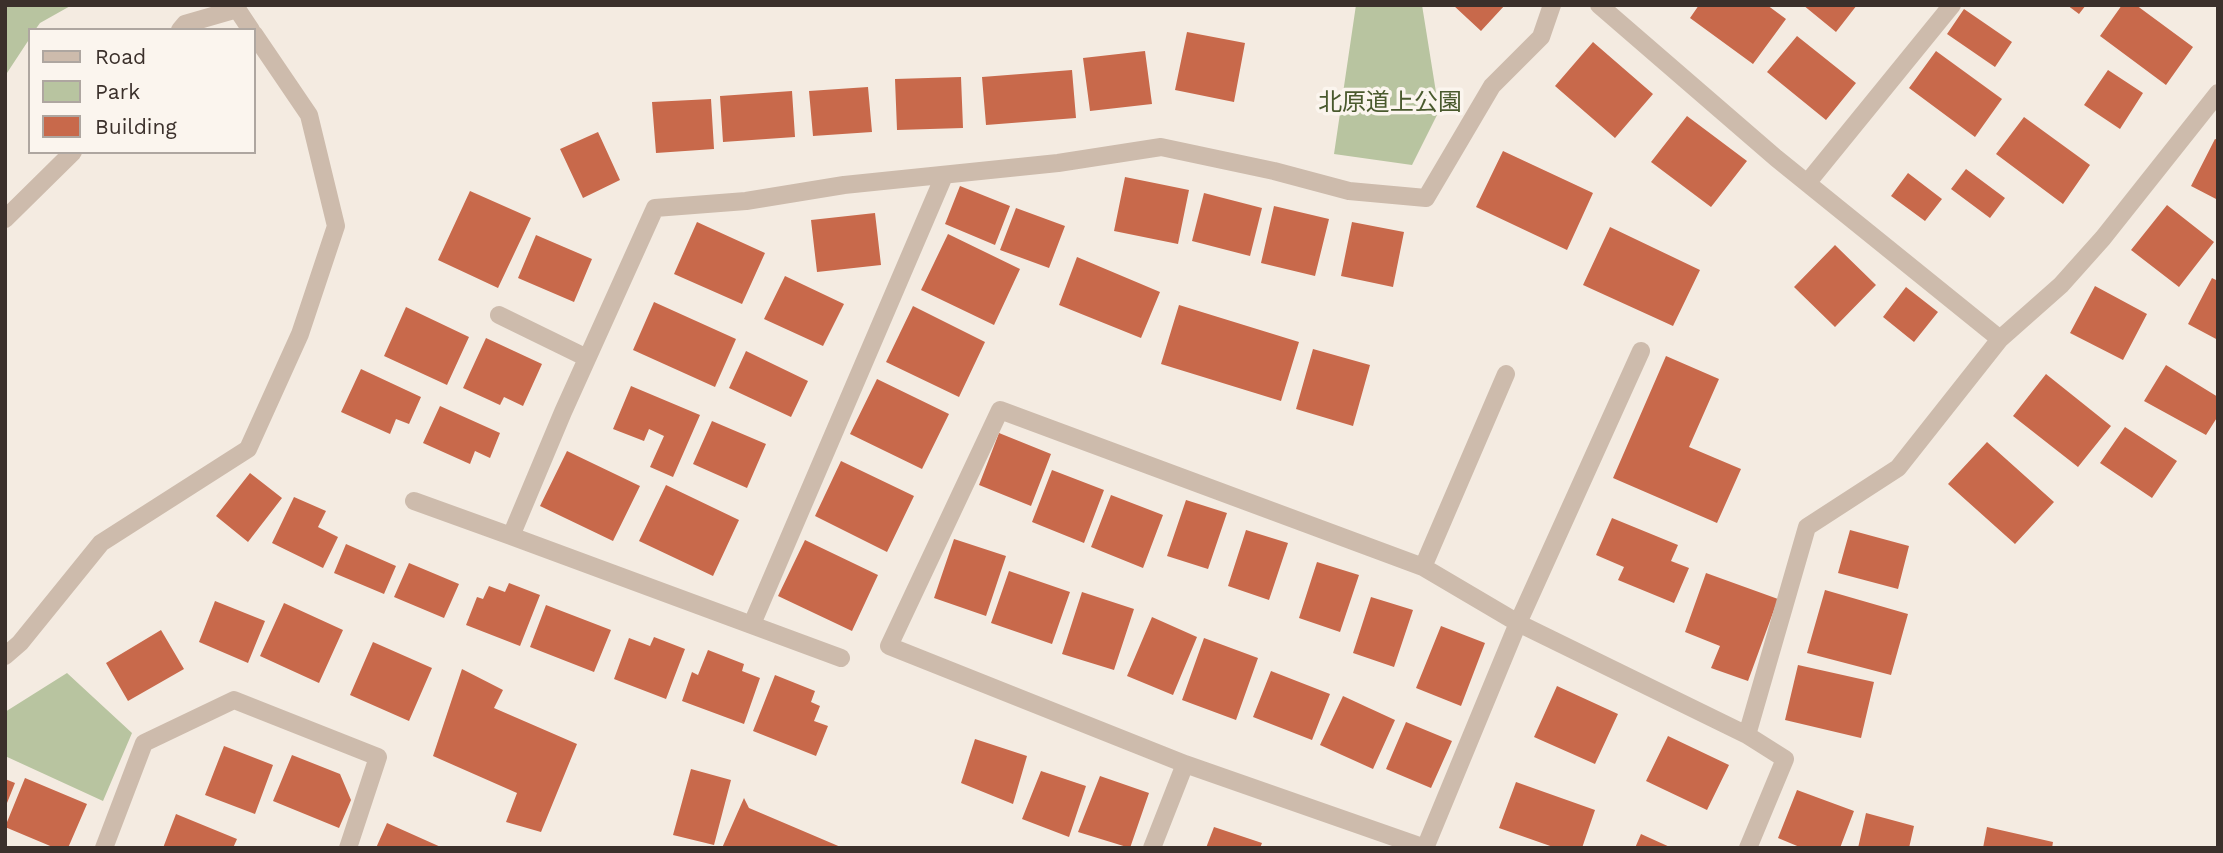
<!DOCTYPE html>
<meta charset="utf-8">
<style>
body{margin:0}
#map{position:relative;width:2223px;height:853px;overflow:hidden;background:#f4ebe1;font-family:"Work Sans",sans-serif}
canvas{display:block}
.frame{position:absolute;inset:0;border:7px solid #3b302b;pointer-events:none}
.legend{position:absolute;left:28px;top:28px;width:228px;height:126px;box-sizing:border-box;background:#fbf5ee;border:2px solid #aea6a0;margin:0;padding:9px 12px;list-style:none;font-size:21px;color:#3b302b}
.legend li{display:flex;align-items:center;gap:14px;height:35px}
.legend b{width:35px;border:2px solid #aea6a0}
</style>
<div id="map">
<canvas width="2223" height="853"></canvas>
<div class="frame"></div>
<ul class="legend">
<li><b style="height:9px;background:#cdbbac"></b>Road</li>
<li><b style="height:19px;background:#b8c4a0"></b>Park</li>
<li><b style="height:19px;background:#c8694b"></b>Building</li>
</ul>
</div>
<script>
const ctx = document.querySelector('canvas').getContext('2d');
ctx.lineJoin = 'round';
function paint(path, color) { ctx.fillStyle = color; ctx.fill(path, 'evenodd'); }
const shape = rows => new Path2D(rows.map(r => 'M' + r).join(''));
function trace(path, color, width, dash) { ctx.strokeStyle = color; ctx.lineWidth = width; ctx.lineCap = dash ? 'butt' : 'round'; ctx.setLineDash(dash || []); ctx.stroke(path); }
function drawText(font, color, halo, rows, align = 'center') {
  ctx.font = font + ' "Work Sans","Noto Sans JP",sans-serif'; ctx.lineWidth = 7; ctx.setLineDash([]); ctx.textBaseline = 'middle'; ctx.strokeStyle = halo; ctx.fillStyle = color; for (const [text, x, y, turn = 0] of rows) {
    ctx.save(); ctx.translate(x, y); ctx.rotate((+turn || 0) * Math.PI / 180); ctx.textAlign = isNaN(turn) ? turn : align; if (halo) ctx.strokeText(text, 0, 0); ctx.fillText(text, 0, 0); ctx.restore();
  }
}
const green = shape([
 [5,5,72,5,40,23,35,30,30,30,30,38,5,76],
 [1356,5,1422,5,1439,111,1412,165,1334,154],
 [67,673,132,733,103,801,5,756,5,712]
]);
const building = shape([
 [1453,5,1505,5,1481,31],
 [1699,5,1767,5,1786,19,1753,64,1690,18],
 [1803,5,1857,5,1836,32],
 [2067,5,2086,5,2079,14],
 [2122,5,2136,5,2193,47,2166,85,2100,36],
 [1964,9,2012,42,1995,67,1947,34],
 [1187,32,1245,43,1234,102,1175,90],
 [1797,36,1856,83,1826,120,1767,72],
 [1593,42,1653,94,1615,138,1555,86],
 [1145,51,1152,104,1090,111,1083,58],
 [1936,51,2002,99,1975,137,1909,88],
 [1072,70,1076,118,986,125,982,77],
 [2108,70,2143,93,2120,129,2084,105],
 [961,77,963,128,897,130,895,79],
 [868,87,872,132,813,136,809,91],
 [792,91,795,137,723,142,720,96],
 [711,99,714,149,656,153,652,102],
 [1687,116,1747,161,1711,207,1651,162],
 [2024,117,2090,165,2063,204,1996,154],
 [598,132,620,180,583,198,560,149],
 [2215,139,2218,140,2218,200,2191,186],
 [1503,151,1593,193,1567,250,1476,207],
 [1966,169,2005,198,1990,218,1951,189],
 [1908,173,1942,199,1925,221,1891,196],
 [1125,177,1189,190,1178,244,1114,231],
 [960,186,1010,206,995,245,945,224],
 [470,191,531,218,498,288,438,260],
 [1204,193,1262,208,1250,256,1192,241],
 [2167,205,2214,242,2179,287,2131,250],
 [1274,206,1329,219,1315,276,1261,263],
 [1016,208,1065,226,1049,268,1000,250],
 [875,213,881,265,817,272,811,220],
 [697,222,765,253,742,304,674,274],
 [1352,222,1404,232,1393,287,1341,276],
 [1610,227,1700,270,1673,326,1583,285],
 [948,234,1020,269,994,325,921,290],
 [536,235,592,259,574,302,518,278],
 [1835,245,1876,285,1835,327,1794,287],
 [1077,257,1160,292,1141,338,1059,305],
 [785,276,844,304,823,346,764,319],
 [2212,278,2218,281,2218,340,2188,324],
 [2095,286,2147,314,2123,360,2070,333],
 [1906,287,1938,312,1914,342,1883,317],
 [654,302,736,339,715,387,633,350],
 [1179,305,1299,342,1281,401,1161,364],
 [913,306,985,342,959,397,886,362],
 [406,307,469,337,447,385,384,356],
 [486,338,542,364,523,406,504,397,500,405,463,388],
 [1313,349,1370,365,1353,426,1296,409],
 [746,351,808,381,791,417,729,388],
 [1666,356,1719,379,1689,447,1741,469,1717,523,1613,478],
 [2166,365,2218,397,2218,416,2206,435,2144,401],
 [361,369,421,397,409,424,396,419,390,434,341,412],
 [2046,374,2111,426,2078,467,2013,416],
 [877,379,949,414,922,469,850,434],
 [631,386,700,415,673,477,650,467,664,436,649,429,644,441,613,429],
 [440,406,500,433,490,458,475,451,470,464,423,443],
 [712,421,766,444,747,488,693,464],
 [2125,427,2177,461,2152,498,2100,463],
 [999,433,1051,454,1031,506,979,485],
 [1987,442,2054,502,2015,544,1948,484],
 [567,451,640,486,613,541,540,506],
 [841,461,914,496,887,552,815,516],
 [1052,470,1104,490,1084,543,1032,522],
 [250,473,282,498,248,542,216,516],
 [666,485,739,520,713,576,639,541],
 [1111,495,1163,515,1143,568,1091,547],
 [294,497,326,511,318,527,338,537,323,568,272,543],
 [1186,500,1227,513,1208,569,1167,556],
 [1612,518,1678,545,1671,561,1689,568,1674,603,1618,580,1624,567,1596,555],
 [1246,530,1288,543,1269,600,1228,586],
 [1850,530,1909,546,1898,589,1838,573],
 [954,539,1006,556,986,616,934,598],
 [805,540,878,575,852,631,778,596],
 [346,544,396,566,384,594,334,573],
 [1317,562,1359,575,1340,632,1299,618],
 [409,563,459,584,444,618,394,597],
 [1009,571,1070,592,1052,644,991,623],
 [1706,573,1778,599,1748,681,1711,668,1720,646,1685,632],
 [509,583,540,595,520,646,466,625,477,597,483,599,489,586,505,592],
 [1825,590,1908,614,1891,675,1807,653],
 [1082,592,1134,609,1114,670,1062,654],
 [1371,597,1413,610,1394,667,1353,653],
 [215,601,265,621,248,663,199,642],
 [284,603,343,630,319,683,260,656],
 [546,605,611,630,594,672,530,647],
 [1152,617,1197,637,1173,695,1127,676],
 [1441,626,1485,643,1461,706,1416,688],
 [161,630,184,669,128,701,106,663],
 [654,637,685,649,666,699,614,679,629,638,650,646],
 [1204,638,1258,658,1236,720,1182,700],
 [373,642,432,668,409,721,350,695],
 [708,650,744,664,742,671,760,678,744,724,682,701,692,672,698,675],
 [1798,665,1874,682,1861,738,1785,720],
 [462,669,503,690,494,708,577,744,541,832,506,822,517,793,433,756],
 [1271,671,1330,694,1312,740,1253,717],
 [775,675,815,691,811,702,820,706,814,721,828,726,816,756,753,731],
 [1557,686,1618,714,1595,764,1534,737],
 [1343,696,1395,720,1373,769,1320,745],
 [1406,722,1452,741,1431,788,1386,769],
 [1668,736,1729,765,1707,810,1646,781],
 [975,739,1027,756,1013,804,961,783],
 [224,746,273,765,255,814,205,795],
 [292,755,340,774,351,800,339,828,273,801],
 [691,769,731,780,714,845,673,835],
 [1041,771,1086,786,1069,837,1022,819],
 [1100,776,1149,793,1130,848,1078,832],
 [25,778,87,804,68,848,55,848,5,827],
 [5,779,15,783,5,808],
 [1516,782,1595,810,1582,848,1556,848,1499,828],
 [1797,790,1854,811,1840,848,1802,848,1778,838],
 [744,798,749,808,843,848,722,848],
 [1866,813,1914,826,1909,848,1858,848],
 [176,814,237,839,233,848,163,848],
 [387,823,443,848,376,848],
 [1214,827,1262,843,1260,848,1206,848],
 [1987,827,2053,842,2052,848,1983,848],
 [1641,834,1672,848,1635,848]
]);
const minor = shape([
 [1599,5,1776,158,2000,339,2061,285,2103,238,2218,93],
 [180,30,185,24,237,9,251,30],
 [1808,182,1952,5],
 [5,219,73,152],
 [499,315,587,358],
 [414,501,511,536],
 [1423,567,1506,374],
 [752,624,944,176],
 [5,656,20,643,101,543,248,449,300,334,336,226,309,115,254,34],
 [841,658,511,536,563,412,655,208,746,201,844,185,1058,163,1161,147,1274,171,1349,191,1426,198,1492,86,1541,37,1552,5],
 [1747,735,1807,527,1898,468,2000,339],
 [1185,764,1425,848],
 [104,848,144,743,234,700,378,757,348,848],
 [1152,848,1185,764,889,646,1000,410,1423,567,1518,623,1747,735,1785,759,1748,848],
 [1425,848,1518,623,1641,351]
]);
const parkNames = [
 ["北原道上公園",1390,103]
];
paint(green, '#b8c4a0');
paint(building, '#c8694b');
trace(minor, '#cdbbac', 18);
drawText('24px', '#4a5a2e', '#fbf5ee', parkNames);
</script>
